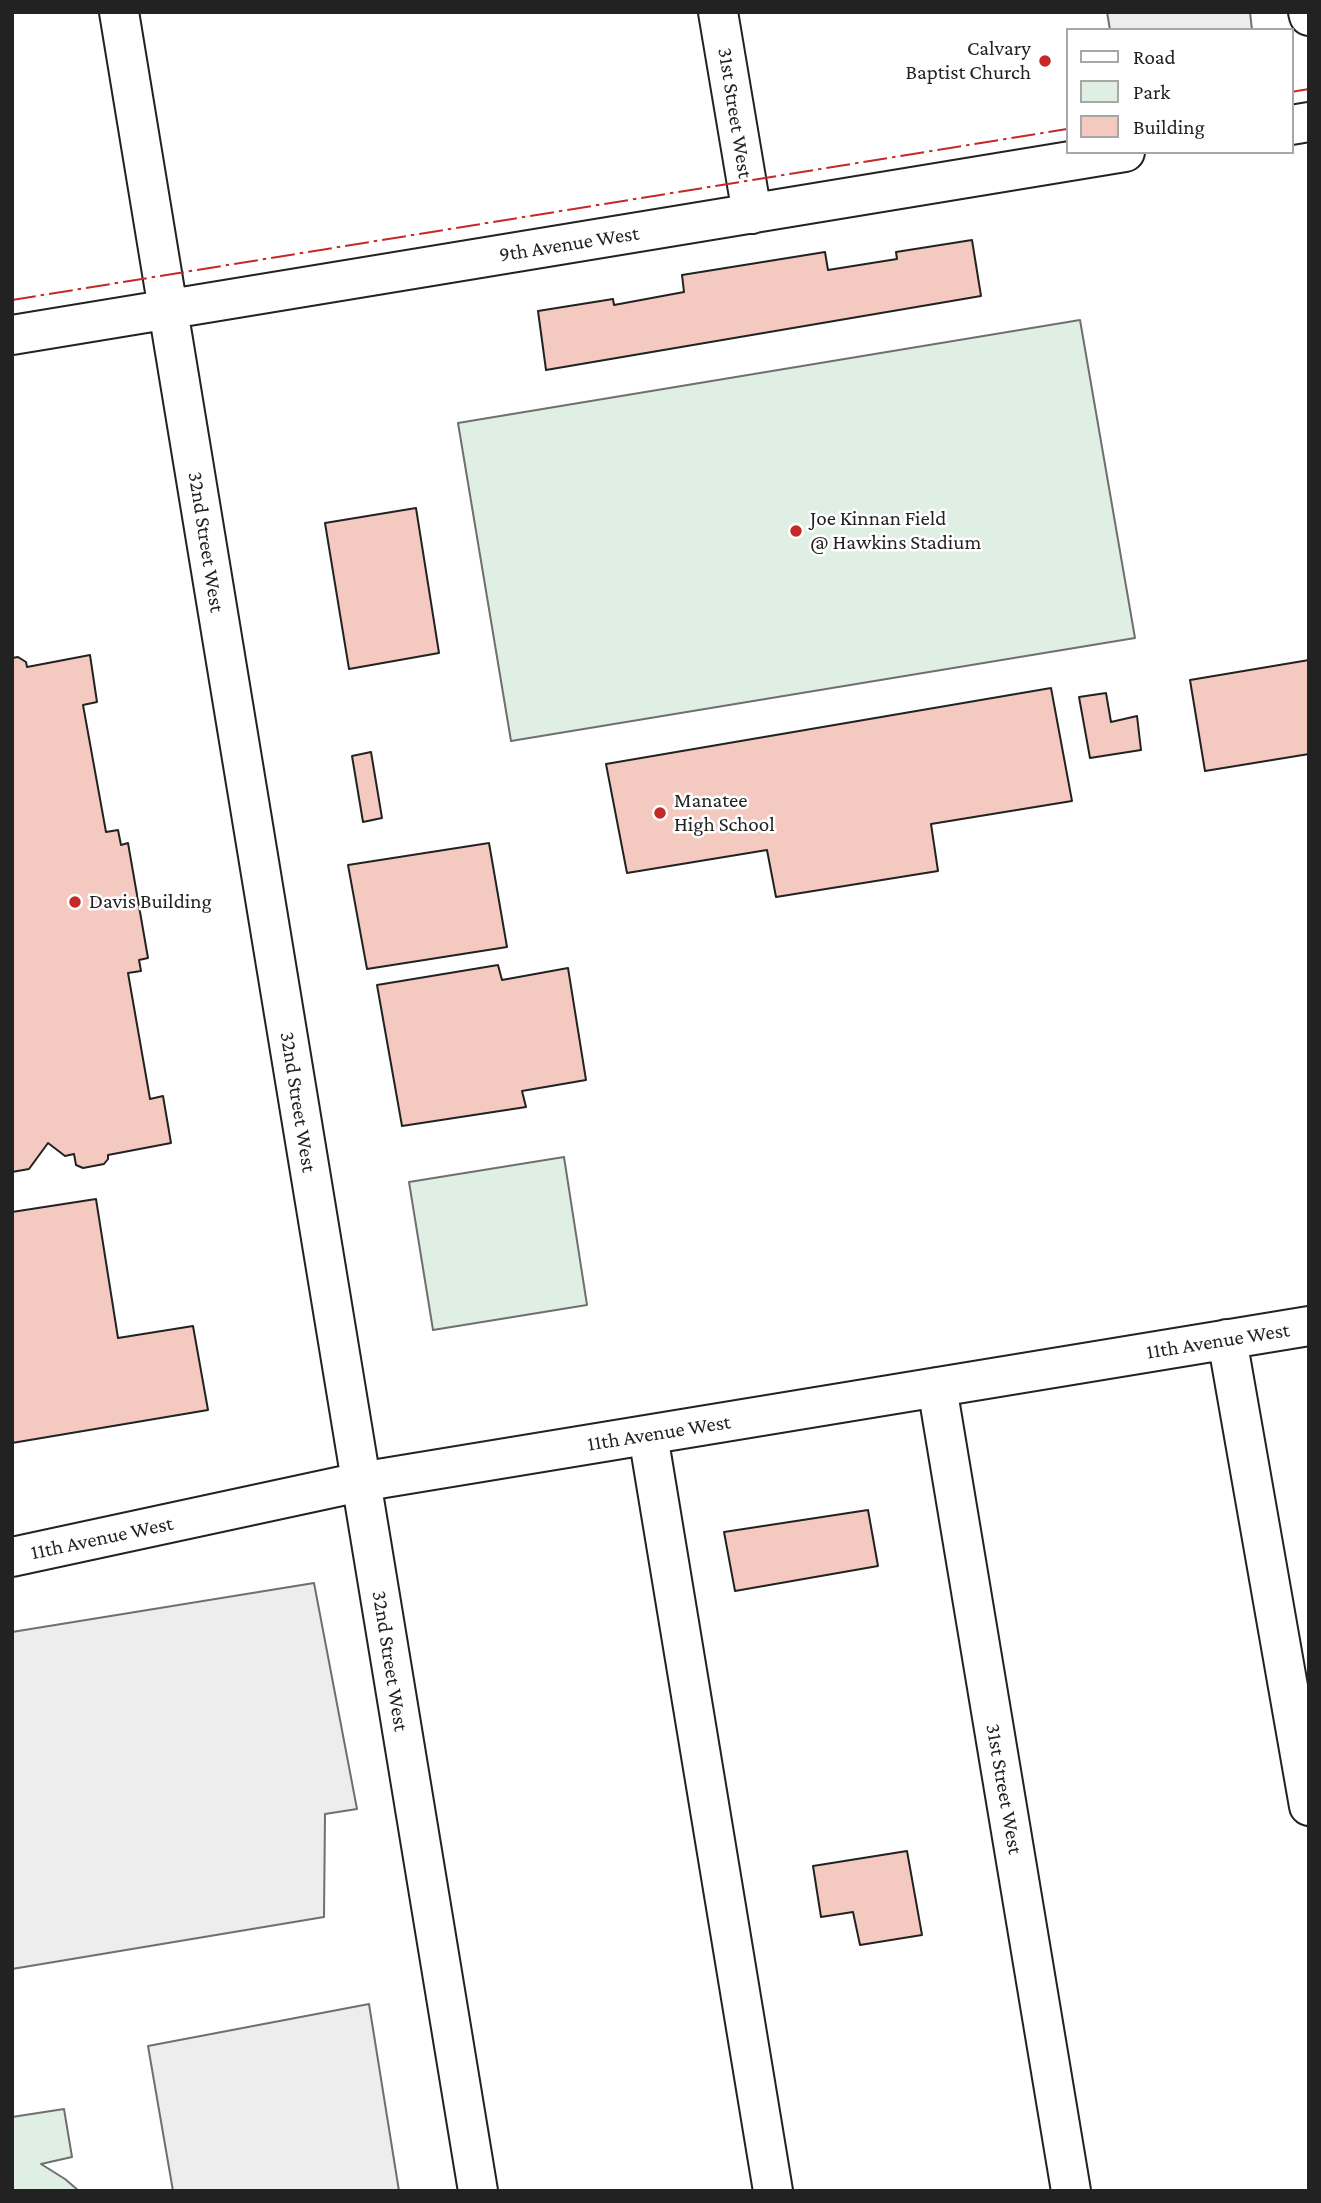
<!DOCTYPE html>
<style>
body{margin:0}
#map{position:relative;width:1321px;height:2203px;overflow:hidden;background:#fff;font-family:"Crimson Pro",serif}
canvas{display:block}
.frame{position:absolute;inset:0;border:14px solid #222;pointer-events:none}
.legend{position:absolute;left:1066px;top:28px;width:228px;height:126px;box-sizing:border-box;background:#fff;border:2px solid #a7a7a7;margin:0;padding:9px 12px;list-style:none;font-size:21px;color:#222}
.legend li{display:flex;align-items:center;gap:14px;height:35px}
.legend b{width:35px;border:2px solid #a7a7a7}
</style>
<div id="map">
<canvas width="1321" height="2203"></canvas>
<div class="frame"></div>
<ul class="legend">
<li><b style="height:9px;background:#fff"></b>Road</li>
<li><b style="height:19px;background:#e0efe3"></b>Park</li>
<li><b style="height:19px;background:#f3c9c0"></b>Building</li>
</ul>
</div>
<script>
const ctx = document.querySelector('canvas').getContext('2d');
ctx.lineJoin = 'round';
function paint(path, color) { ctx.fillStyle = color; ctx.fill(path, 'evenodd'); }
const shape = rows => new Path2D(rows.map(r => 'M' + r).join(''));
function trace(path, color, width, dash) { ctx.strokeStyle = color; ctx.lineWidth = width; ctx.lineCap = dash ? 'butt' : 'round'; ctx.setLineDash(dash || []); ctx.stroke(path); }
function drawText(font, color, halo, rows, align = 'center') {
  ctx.font = font + ' "Crimson Pro",serif'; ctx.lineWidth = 5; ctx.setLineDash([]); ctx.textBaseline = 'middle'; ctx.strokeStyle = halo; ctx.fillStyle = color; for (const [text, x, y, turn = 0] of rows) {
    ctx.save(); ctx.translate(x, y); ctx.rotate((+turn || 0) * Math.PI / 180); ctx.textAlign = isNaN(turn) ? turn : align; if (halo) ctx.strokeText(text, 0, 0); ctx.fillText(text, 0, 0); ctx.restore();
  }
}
const green = shape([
 [1080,320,1135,638,511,741,458,423,1080,320],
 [564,1157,587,1305,433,1330,409,1182,564,1157],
 [64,2109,72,2157,41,2164,65,2179,79,2191,12,2191,12,2117,64,2109]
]);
const parking = shape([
 [1107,12,1250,12,1252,30,1110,30,1107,12],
 [314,1583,357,1809,325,1814,324,1917,12,1969,12,1632,314,1583],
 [369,2004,399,2191,173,2191,148,2046,369,2004]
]);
const building = shape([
 [972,240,981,296,546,370,538,311,613,299,614,305,684,292,682,275,825,252,828,270,897,259,896,252,972,240],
 [416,508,439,653,349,669,325,523,416,508],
 [90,655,97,702,83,705,106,832,118,830,121,845,128,843,148,958,139,960,141,971,128,973,150,1099,163,1096,171,1143,108,1155,108,1159,104,1164,83,1168,76,1165,74,1154,65,1156,48,1143,29,1169,12,1172,12,658,18,657,26,662,27,667,90,655],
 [1309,660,1309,754,1205,771,1190,680,1309,660],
 [1051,688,1072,801,931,824,938,871,776,897,767,850,627,873,606,764,1051,688],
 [1106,693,1111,722,1137,716,1141,750,1090,758,1079,697,1106,693],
 [371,752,382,818,363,822,352,756,371,752],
 [489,843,507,947,367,969,348,865,489,843],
 [498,965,502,980,568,968,586,1080,522,1091,526,1107,402,1126,377,985,498,965],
 [96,1199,118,1338,193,1326,208,1410,12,1443,12,1212,96,1199],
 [868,1510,878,1566,735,1591,724,1532,868,1510],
 [907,1851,922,1935,860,1945,853,1912,821,1917,813,1866,907,1851]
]);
const minor = shape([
 [119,12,478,2191],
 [718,12,752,214],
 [1308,12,1309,16],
 [1291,125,1309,122],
 [12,335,1125,152],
 [1227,1339,1309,1806],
 [937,1387,1071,2191],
 [648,1435,773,2191],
 [12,1557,360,1482,1309,1326]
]);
const power = shape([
 [1291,92,1309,89],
 [12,300,1067,129]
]);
const markers = [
 [1045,61,7,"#c62828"],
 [796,531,7,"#c62828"],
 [660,813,7,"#c62828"],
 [75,902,7,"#c62828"]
];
const poiNames = [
 ["Calvary",1031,49,"right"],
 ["Baptist Church",1031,73,"right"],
 ["Joe Kinnan Field",810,519],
 ["@ Hawkins Stadium",810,543],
 ["Manatee",674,801],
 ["High School",674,825],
 ["Davis Building",89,902]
];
const streetNames = [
 ["31st Street West",735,113,81],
 ["9th Avenue West",569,244,-9],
 ["32nd Street West",206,542,81],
 ["32nd Street West",298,1102,81],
 ["11th Avenue West",1218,1341,-9],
 ["11th Avenue West",659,1433,-9],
 ["11th Avenue West",102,1538,-12],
 ["32nd Street West",390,1661,81],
 ["31st Street West",1004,1789,80]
];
paint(green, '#e0efe3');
trace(green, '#6f6f6f', 2);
paint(parking, '#ededed');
trace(parking, '#6f6f6f', 2);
paint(building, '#f3c9c0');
trace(building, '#222', 2);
trace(minor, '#222', 42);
trace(minor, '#fff', 38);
trace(power, '#c62828', 2, [24, 5, 3.5, 5]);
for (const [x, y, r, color] of markers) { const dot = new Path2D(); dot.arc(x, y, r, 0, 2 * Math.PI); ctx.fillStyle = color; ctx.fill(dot); trace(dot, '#fff', 2.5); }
drawText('21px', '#222', '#fff', poiNames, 'left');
drawText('21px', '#222', '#fff', streetNames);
</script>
